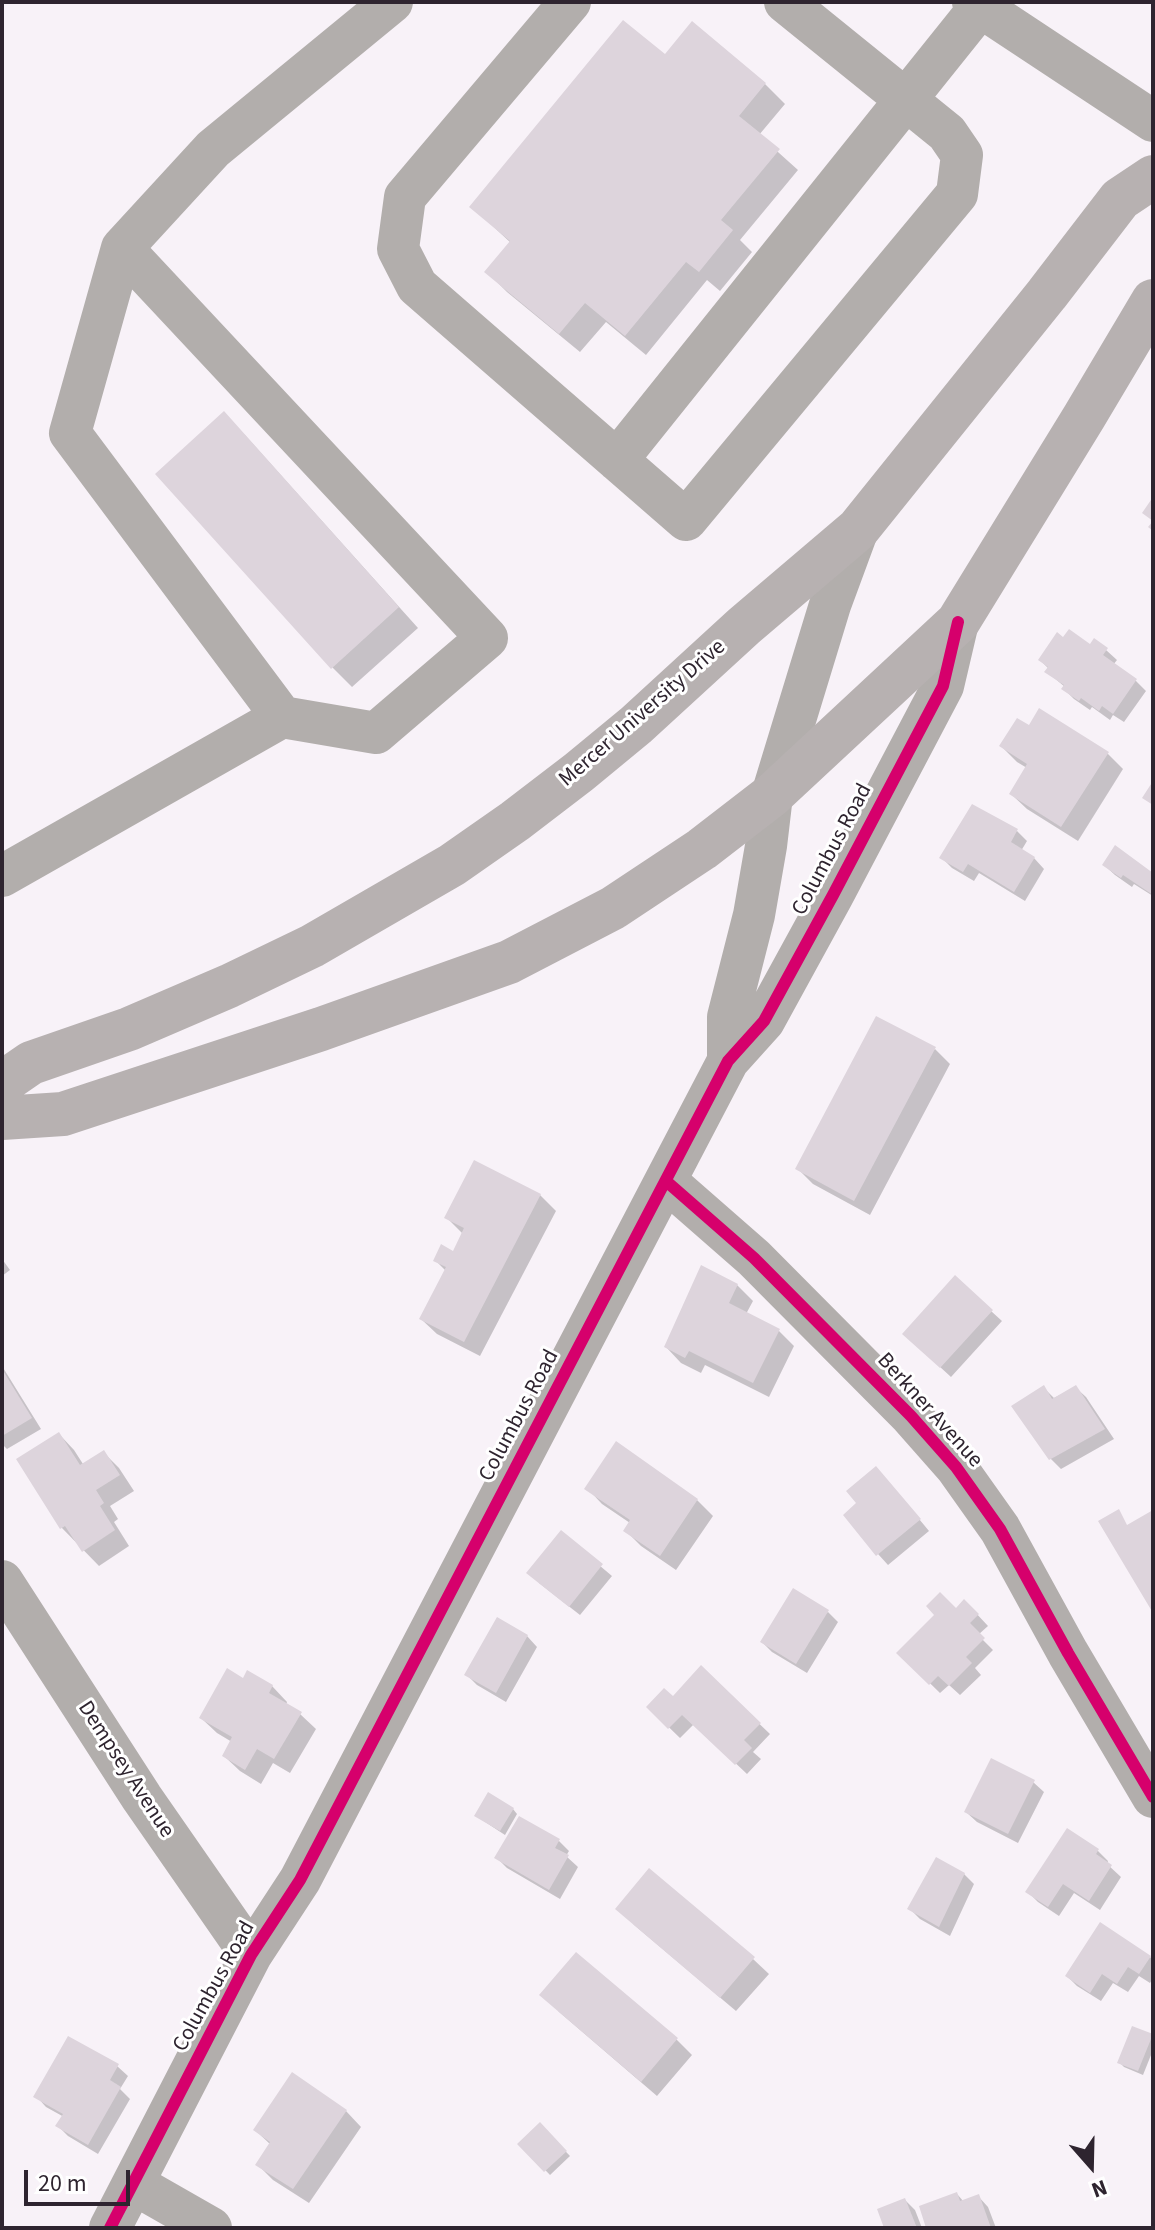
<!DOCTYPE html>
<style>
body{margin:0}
#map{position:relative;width:1155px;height:2230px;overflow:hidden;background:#f8f2f8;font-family:"Source Sans 3",sans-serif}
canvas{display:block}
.frame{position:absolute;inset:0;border:4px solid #2e242f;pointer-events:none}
.north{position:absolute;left:1051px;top:2126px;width:80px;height:80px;-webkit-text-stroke:6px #fff;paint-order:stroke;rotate:160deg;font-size:22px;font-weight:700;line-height:32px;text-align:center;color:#2e242f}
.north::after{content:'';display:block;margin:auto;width:28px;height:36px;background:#2e242f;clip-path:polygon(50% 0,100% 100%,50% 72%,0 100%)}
.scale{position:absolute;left:24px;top:2170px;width:106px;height:36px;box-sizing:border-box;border:4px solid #2e242f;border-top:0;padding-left:10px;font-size:24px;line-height:28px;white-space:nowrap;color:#2e242f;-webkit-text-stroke:6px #fff;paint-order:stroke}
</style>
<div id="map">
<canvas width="1155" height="2230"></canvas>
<div class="frame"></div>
<div class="north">N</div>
<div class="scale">20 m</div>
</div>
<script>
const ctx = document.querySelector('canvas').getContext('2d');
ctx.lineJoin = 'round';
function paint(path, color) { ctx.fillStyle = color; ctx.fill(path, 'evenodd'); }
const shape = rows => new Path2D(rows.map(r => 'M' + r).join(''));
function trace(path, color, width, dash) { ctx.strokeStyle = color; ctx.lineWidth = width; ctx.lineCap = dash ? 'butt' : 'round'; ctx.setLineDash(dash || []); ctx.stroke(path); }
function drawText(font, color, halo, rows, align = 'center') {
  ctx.font = font + ' "Source Sans 3",sans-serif'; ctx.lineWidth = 6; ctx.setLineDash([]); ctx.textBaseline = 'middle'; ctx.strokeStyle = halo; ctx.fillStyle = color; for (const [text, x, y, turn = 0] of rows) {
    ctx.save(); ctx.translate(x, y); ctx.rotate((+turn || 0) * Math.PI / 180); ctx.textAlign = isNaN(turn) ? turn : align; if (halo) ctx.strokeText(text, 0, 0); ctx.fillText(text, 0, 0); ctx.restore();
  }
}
const shadow = shape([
 [665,56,765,84,785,104,759,135,798,170,740,240,752,252,720,291,707,280,646,355,606,322,580,352,507,292,487,272,511,243,472,207],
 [244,434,418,628,352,687,332,667],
 [1090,647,1106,650,1117,660,1113,665,1136,681,1146,691,1124,722,1113,715,1110,720,1092,707,1090,710,1074,699,1064,689,1065,687,1047,672,1049,669,1040,660],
 [1029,728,1107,753,1123,769,1078,841,1027,809,1011,794,1027,768,1017,762,1001,746],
 [1017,831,1027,841,1021,851,1034,858,1044,869,1025,901,979,873,974,881,952,868,942,858],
 [1104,865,1153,874,1153,896,1134,884,1132,887,1115,875],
 [935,1049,950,1064,870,1215,813,1184,798,1169],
 [540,1195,556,1211,480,1356,437,1334,421,1319,446,1271,435,1260,454,1254,462,1233,446,1217],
 [2,1259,10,1270,2,1276],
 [737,1285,753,1301,746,1314,779,1331,794,1346,769,1397,705,1365,701,1373,681,1363,666,1347],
 [991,1311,1002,1321,951,1377,915,1344],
 [2,1366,41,1429,7,1449,2,1444],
 [1075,1387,1086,1397,1114,1439,1061,1469,1050,1458,1044,1388,1054,1398],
 [59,1434,74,1450,83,1464,103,1452,119,1468,134,1491,110,1506,118,1519,114,1522,129,1546,99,1566,62,1528],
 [886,1479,929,1531,888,1565,878,1554,859,1504],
 [587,1488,697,1500,713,1516,676,1570,641,1546,625,1530,630,1523,602,1504],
 [561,1533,612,1576,580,1615,539,1583],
 [956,1610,975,1612,988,1626,978,1635,993,1650,975,1668,981,1675,960,1695,949,1685,940,1693,899,1653],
 [828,1612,838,1622,807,1673,772,1652,762,1642],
 [527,1636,537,1647,506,1702,477,1685,467,1675],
 [701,1668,770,1734,753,1752,761,1759,747,1774,694,1724,680,1738,648,1707,673,1699],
 [244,1680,272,1686,287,1702,286,1705,300,1714,316,1729,290,1773,273,1763,261,1784,240,1771,224,1756,232,1742,217,1733,201,1718],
 [1033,1782,1044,1792,1018,1843,977,1822,966,1812],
 [513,1809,517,1814,505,1835,476,1816],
 [1068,1831,1098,1851,1108,1861,1107,1864,1121,1877,1100,1910,1074,1893,1059,1916,1038,1902,1028,1892],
 [559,1841,569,1851,566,1856,578,1867,560,1899,507,1868,497,1858],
 [964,1874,974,1884,950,1936,920,1919,910,1909],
 [633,1924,753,1959,769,1974,736,2011],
 [1150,1957,1153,1960,1153,1978,1150,1983,1139,1976,1128,1992,1113,1983,1101,2001,1077,1986,1067,1976],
 [558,2011,676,2039,692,2055,657,2096],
 [1152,2036,1153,2050,1143,2075,1124,2067,1120,2063],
 [117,2066,128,2076,120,2089,130,2099,98,2154,68,2136,58,2126,64,2117,46,2107,36,2096],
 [346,2111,361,2127,309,2203,273,2180,258,2165,271,2145,255,2130],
 [540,2125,570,2156,550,2175,520,2144],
 [957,2194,964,2202,978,2196,988,2207,996,2228,928,2228],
 [905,2200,915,2210,922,2228,886,2228]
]);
const building = shape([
 [623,20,665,54,692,21,766,83,739,116,780,149,721,220,733,230,699,272,686,262,625,336,585,303,559,334,484,272,510,241,469,207],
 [224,411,399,607,331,669,155,474],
 [1153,497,1153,531,1148,527,1153,521,1142,513],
 [1069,629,1090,644,1094,638,1108,648,1103,655,1137,679,1113,714,1102,706,1099,711,1081,698,1079,701,1061,689,1064,685,1044,672,1048,667,1038,660,1057,632,1063,637],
 [1039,708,1109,752,1061,827,1009,794,1027,764,999,746,1017,718,1029,725],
 [1153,781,1153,805,1142,798],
 [972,804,1018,829,1011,842,1035,857,1014,892,968,864,963,872,939,858],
 [1115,845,1153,873,1153,895,1123,875,1121,878,1102,865],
 [876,1016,936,1047,854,1201,795,1169],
 [474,1160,541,1194,464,1342,419,1319,446,1267,433,1261,441,1244,453,1251,464,1228,444,1218],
 [701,1265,738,1284,729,1303,780,1329,753,1383,689,1351,685,1358,664,1347],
 [955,1275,993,1310,940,1368,902,1334],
 [2,1369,32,1418,2,1436],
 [1044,1385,1052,1399,1076,1385,1105,1429,1049,1460,1011,1406],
 [59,1432,80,1465,104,1450,120,1475,96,1490,104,1503,100,1506,115,1530,82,1552,65,1526,60,1529,16,1459],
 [616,1441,698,1499,660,1556,623,1531,630,1520,584,1489],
 [876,1466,921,1519,876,1556,843,1515,856,1503,846,1491],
 [1119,1509,1127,1525,1153,1510,1153,1613,1098,1521],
 [561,1530,603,1564,569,1607,526,1573],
 [793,1588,829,1610,796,1664,760,1642],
 [940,1592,956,1608,964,1599,979,1614,970,1623,985,1638,966,1657,972,1663,949,1686,938,1676,929,1685,896,1653,934,1615,926,1606],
 [497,1617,528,1635,496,1693,464,1675],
 [701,1665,761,1723,744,1740,752,1748,735,1765,682,1715,668,1729,646,1707,664,1688,673,1696],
 [227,1668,243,1678,247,1670,273,1685,269,1693,302,1712,274,1759,257,1749,245,1770,222,1756,232,1737,199,1718],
 [991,1758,1035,1780,1008,1834,964,1812],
 [488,1792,514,1808,500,1831,474,1816],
 [519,1816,560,1839,555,1848,569,1855,549,1890,494,1858],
 [1067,1828,1099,1849,1096,1854,1112,1865,1089,1901,1063,1884,1048,1907,1025,1892],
 [936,1857,965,1873,939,1927,907,1909],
 [649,1868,755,1957,720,1998,615,1909],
 [1100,1922,1151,1956,1139,1974,1128,1967,1117,1984,1102,1974,1090,1993,1065,1976],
 [576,1952,678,2038,641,2082,539,1995],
 [1132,2026,1153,2034,1138,2071,1117,2063],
 [68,2036,119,2064,110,2080,121,2087,88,2145,55,2126,63,2114,33,2097],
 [292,2072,347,2110,293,2189,255,2165,270,2142,253,2130],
 [540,2122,567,2151,544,2172,517,2144],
 [957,2192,960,2201,979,2194,991,2228,926,2228,919,2206],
 [905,2198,917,2228,884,2228,877,2209]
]);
const minor = shape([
 [570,2,405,197,398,249,417,286,686,520,957,194,962,155,947,133,785,2],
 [973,2,1153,121],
 [122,248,487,638,376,733,282,717],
 [617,460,980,7],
 [2,876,282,717,70,433,122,248,213,149,392,2],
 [728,1061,728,1017,754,915,766,846,772,795,830,605,858,529],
 [666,1181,754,1258,911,1416,956,1467,1000,1529,1068,1653,1153,1797],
 [2,1581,142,1798,251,1955],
 [134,2184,211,2228],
 [110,2228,251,1955,300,1880,728,1061,764,1021,833,895,943,686,958,622]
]);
const major = shape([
 [2,1083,31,1063,129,1029,229,986,312,946,452,865,515,821,579,772,636,725,744,626,858,529,1047,294,1120,199,1153,177],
 [2,1118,63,1114,321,1029,509,962,613,908,702,849,772,795,958,622,1084,417,1153,301]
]);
const cycleway = shape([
 [666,1181,754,1258,911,1416,956,1467,1000,1529,1068,1653,1153,1797],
 [110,2228,251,1955,300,1880,728,1061,764,1021,833,895,943,686,958,622]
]);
const streetNames = [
 ["Mercer University Drive",643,714,-41],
 ["Columbus Road",833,850,-62],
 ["Berkner Avenue",929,1411,48],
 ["Columbus Road",520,1416,-62],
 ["Dempsey Avenue",125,1770,57],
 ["Columbus Road",215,1987,-61]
];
paint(shadow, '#0003');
paint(building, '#ddd4dc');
trace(minor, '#b2aeac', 42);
trace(major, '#b7b1b1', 44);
trace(cycleway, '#d6006c', 12);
drawText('22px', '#2e242f', '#fff', streetNames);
</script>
